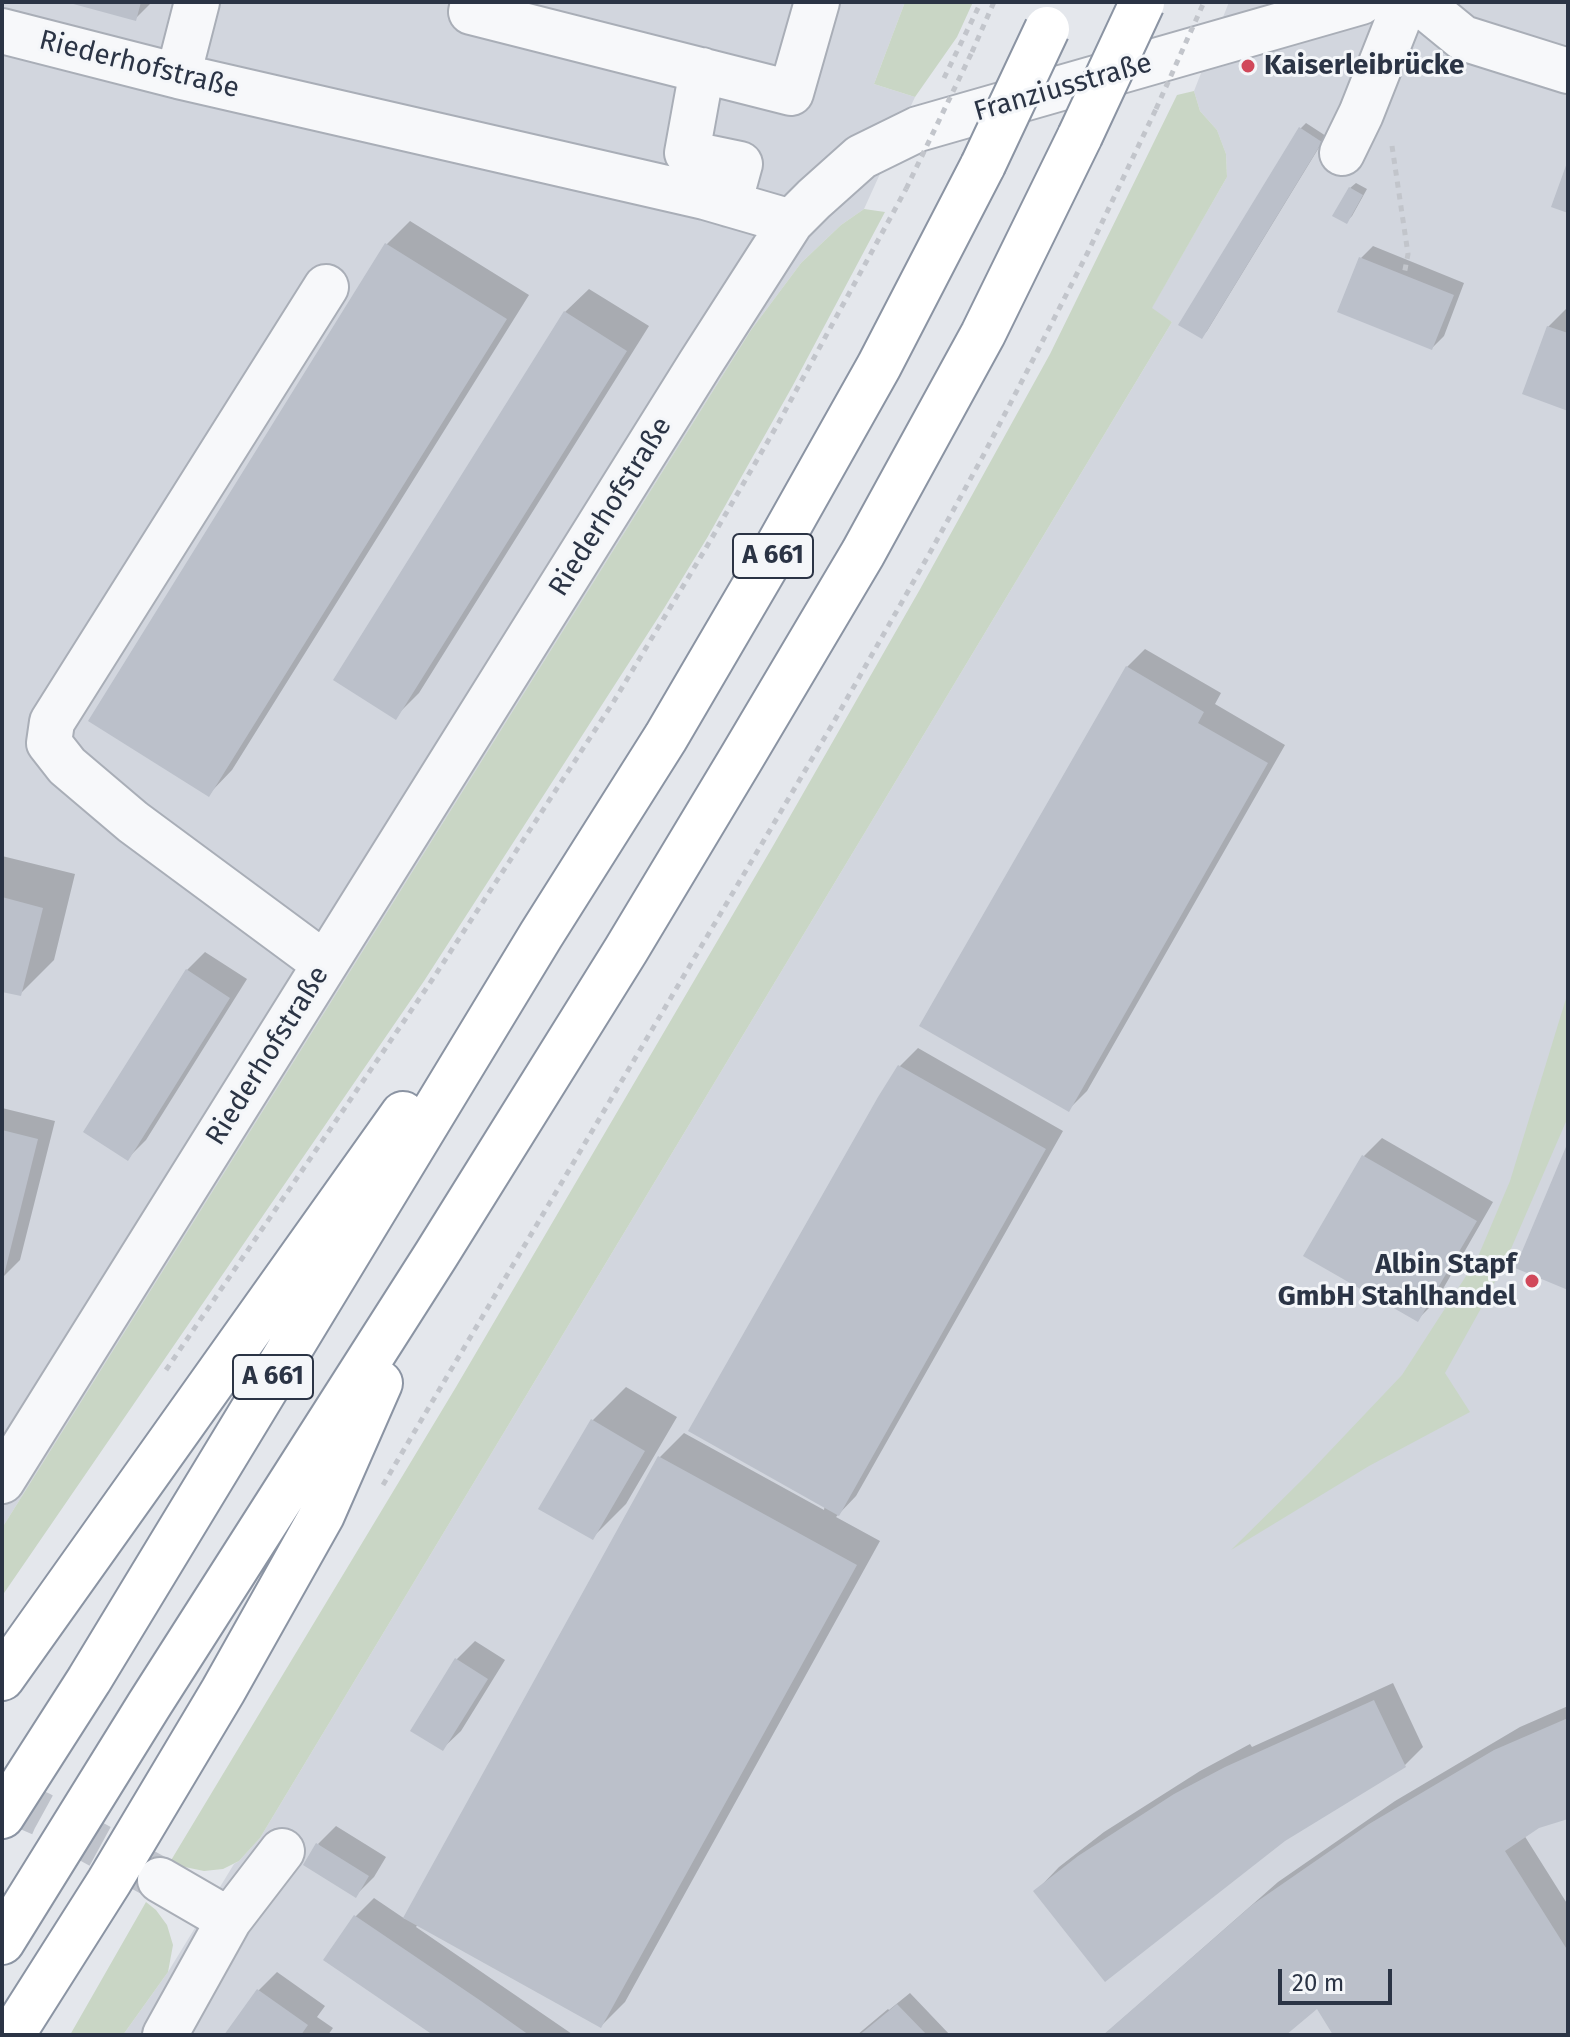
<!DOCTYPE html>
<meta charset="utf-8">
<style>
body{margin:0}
#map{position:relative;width:1570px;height:2037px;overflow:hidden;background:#e4e7ec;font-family:"Fira Sans",sans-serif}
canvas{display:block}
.frame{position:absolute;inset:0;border:4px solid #2b3445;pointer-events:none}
.scale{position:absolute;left:1278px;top:1969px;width:114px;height:36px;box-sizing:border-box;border:4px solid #2b3445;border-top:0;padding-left:10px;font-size:24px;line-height:28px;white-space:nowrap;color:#2b3445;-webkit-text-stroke:6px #f4f6f9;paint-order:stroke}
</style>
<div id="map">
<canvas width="1570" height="2037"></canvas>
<div class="frame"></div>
<div class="scale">20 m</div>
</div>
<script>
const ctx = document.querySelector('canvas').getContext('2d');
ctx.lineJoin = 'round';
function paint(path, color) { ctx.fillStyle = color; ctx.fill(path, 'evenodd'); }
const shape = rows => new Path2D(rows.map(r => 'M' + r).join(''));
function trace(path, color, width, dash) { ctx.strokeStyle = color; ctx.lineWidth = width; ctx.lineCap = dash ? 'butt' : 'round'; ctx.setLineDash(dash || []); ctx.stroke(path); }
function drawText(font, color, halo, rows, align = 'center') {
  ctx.font = font + ' "Fira Sans",sans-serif'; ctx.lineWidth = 6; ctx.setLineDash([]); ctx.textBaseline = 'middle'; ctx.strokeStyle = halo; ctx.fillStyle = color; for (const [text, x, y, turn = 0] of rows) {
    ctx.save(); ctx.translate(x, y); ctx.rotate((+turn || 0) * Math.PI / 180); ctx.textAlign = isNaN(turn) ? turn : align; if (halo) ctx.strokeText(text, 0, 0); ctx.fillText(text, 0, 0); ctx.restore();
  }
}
const built = shape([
 [2,2,905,2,874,84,915,97,864,209,841,225,801,263,751,330,2,1528],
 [1229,2,1568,2,1568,2035,123,2035,168,1972,234,1864,239,1861,260,1838,1172,322,1151,309,1227,177,1226,154,1217,130,1200,111,1194,91]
]);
const green = shape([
 [905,2,973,2,957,37,915,97,874,84],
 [1194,91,1200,111,1217,130,1226,154,1227,177,1152,308,1172,322,260,1838,239,1861,223,1869,204,1871,175,1865,170,1862,456,1387,773,846,919,591,1050,354,1177,95],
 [864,209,885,212,792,387,707,538,663,610,424,981,2,1596,2,1528,751,330,801,263,841,225],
 [1568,992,1568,1117,1507,1258,1484,1303,1445,1373,1470,1412,1369,1466,1231,1550,1309,1473,1402,1375,1477,1259,1510,1181],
 [146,1902,156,1910,167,1925,173,1945,168,1972,123,2035,70,2035]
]);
const shadow = shape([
 [69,2,152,2,135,19],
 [1306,123,1326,136,1207,331,1201,337,1300,129],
 [1356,183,1367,189,1352,216,1346,222,1350,188],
 [410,221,529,295,232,770,209,794,386,245],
 [1373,246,1464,283,1444,336,1432,348,1361,258],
 [589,289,649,326,419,693,395,717,565,312],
 [1568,307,1568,409,1548,327],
 [1145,649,1221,693,1215,704,1285,745,1087,1091,1069,1109,1127,667],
 [2,856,75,874,54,960,20,994,2,990],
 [205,952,247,979,146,1140,128,1158,187,970],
 [918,1048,1063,1131,856,1496,836,1517,880,1541,625,2002,601,2026,418,1924,416,1927,572,2034,437,2035,326,1960,356,1916,374,1898,405,1919,660,1457,684,1433,824,1510,900,1066],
 [2,1108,55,1121,20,1260,2,1278],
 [1382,1138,1493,1202,1436,1301,1418,1319,1364,1156],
 [626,1387,677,1417,626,1504,592,1538,592,1421],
 [475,1641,505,1660,461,1731,442,1749,457,1659],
 [1393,1683,1423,1747,1405,1765,1036,1891,1059,1867,1104,1832,1200,1771,1250,1744,1252,1747],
 [1568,1706,1568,1816,1538,1827,1524,1835,1568,1905,1568,2035,1335,2035,1317,2006,1284,2035,1104,2035,1278,1882,1395,1801,1520,1727],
 [336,1826,386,1857,374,1877,356,1895,318,1844],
 [277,1972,325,2006,317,2017,333,2028,328,2035,228,2035,259,1990],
 [910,1993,950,2035,857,2035,888,2009,889,2010]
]);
const building = shape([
 [66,2,141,2,136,21],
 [1299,127,1322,142,1202,339,1178,325],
 [1568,160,1568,213,1551,207],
 [1349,187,1363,195,1347,224,1332,216],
 [385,243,507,319,209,797,88,721],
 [1359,257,1454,295,1432,350,1337,312],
 [564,311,627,351,396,720,333,680],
 [1547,326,1568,333,1568,411,1522,394],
 [1126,666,1204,712,1198,723,1268,763,1069,1112,919,1026],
 [2,897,43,908,21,996,2,992],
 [186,969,230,998,128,1161,83,1132],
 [898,1065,1046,1149,839,1516,688,1431,878,1097],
 [2,1130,38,1139,3,1279,2,1279],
 [1568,1142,1568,1290,1515,1268],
 [1362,1155,1477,1221,1418,1322,1303,1256],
 [591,1419,645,1451,593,1540,538,1509],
 [658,1456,857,1565,601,2028,403,1918],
 [455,1658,488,1679,443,1751,410,1731],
 [1374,1700,1406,1767,1285,1841,1105,1982,1033,1891,1078,1856,1174,1794,1225,1767],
 [1568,1718,1568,1819,1539,1828,1505,1851,1568,1951,1568,2035,1333,2035,1317,2009,1286,2035,1103,2035,1252,1905,1369,1824,1494,1750],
 [316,1843,369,1876,356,1898,303,1865],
 [354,1915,481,2001,529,2035,433,2035,323,1960],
 [257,1989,308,2025,301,2035,224,2035],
 [897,2004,927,2035,859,2035,863,2032]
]);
const minorTunnel = shape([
 [2,1797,41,1814,156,1877]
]);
const path = shape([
 [972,52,994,2],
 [944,78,981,2],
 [1392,146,1408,254,1404,275],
 [166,1370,432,980,614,701,706,548,779,422,906,189],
 [383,1485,832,725,932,549,983,456,1037,352,1088,252,1156,109]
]);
const minor = shape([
 [473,2,471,12,791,93,817,2],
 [1419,2,1463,38,1568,71],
 [2,31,178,76,705,197,791,222],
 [702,70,687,153,740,164,729,204],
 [178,76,197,2],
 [1342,153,1361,114,1397,23,1401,2],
 [325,964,133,822,67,766,49,743,52,722,326,287],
 [2,1481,700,364,791,222,814,199,861,157,918,129,1361,2],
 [160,1880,229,1920,282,1851],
 [165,2035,229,1920]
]);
const highway = shape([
 [2,1678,403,1114],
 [2,1816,89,1680,541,935,666,737,776,549,879,366,983,165],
 [2,1942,149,1705,436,1255,626,950,742,757,863,553,983,334,1080,136],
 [12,2035,109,1882,223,1691,322,1515,380,1383]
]);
const pathBridge = shape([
 [1156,109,1204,2],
 [906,189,972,52]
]);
const highwayBridge = shape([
 [1080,136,1142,3],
 [983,165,1047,29]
]);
const markers = [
 [1248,66,8,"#d1495b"],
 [1532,1281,8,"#d1495b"]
];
const shields = [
 [773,556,80],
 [273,1377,80]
];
const shieldNames = [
 ["A 661",773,556],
 ["A 661",273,1377]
];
const streetNames = [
 ["Riederhofstraße",139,65,14],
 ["Franziusstraße",1063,88,-16],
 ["Riederhofstraße",611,507,-58],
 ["Riederhofstraße",268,1056,-58]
];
const poiNames = [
 ["Kaiserleibrücke",1264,66],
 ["Albin Stapf",1516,1265,"right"],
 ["GmbH Stahlhandel",1516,1297,"right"]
];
paint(built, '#d2d6de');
paint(green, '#c9d6c5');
paint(shadow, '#0003');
paint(building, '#bbc0ca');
trace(minorTunnel, '#bfc3cb', 44, [44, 22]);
trace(minor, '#a9aeb7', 48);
trace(highway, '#8b94a3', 48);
trace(path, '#c2c5cb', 5, [6, 6]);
trace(minor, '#f7f8fa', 44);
trace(highway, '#fff', 44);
trace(highwayBridge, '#8b94a3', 48, []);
trace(pathBridge, '#c2c5cb', 5, [6, 6]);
trace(highwayBridge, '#fff', 44);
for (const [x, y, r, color] of markers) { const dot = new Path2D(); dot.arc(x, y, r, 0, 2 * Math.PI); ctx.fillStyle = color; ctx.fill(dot); trace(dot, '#f4f6f9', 3); }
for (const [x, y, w] of shields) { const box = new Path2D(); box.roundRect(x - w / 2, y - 22, w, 44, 6); ctx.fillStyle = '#f4f6f9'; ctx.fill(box); trace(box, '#2b3445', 2); }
drawText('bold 26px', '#2b3445', null, shieldNames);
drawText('28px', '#2b3445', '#f4f6f9', streetNames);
drawText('bold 28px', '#2b3445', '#f4f6f9', poiNames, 'left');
</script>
